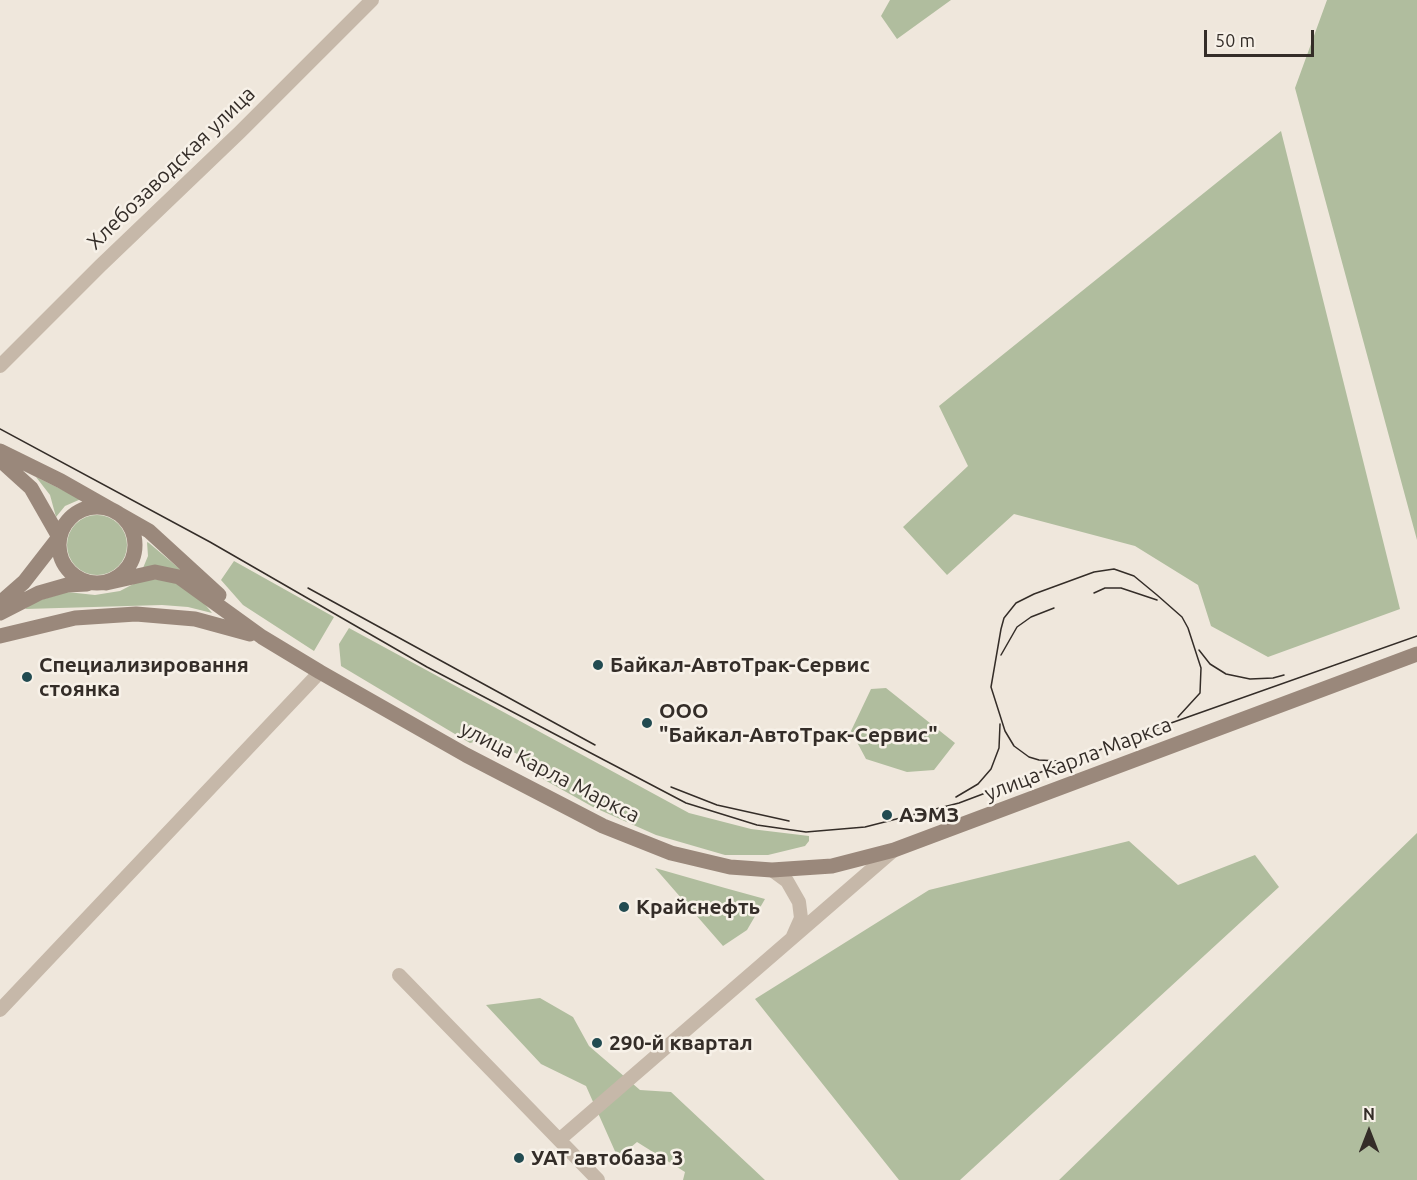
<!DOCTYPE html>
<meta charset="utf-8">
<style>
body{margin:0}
#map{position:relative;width:1417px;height:1180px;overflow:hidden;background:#efe7dc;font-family:Ubuntu,sans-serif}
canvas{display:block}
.north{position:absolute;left:1339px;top:1102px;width:60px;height:60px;-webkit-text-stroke:4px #f7f1e8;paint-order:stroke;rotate:0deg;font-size:16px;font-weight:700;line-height:24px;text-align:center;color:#342d28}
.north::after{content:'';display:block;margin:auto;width:21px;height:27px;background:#342d28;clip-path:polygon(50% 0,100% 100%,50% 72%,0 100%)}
.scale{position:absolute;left:1204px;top:30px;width:110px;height:27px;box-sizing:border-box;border:3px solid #342d28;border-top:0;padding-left:8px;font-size:18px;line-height:21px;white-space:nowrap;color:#342d28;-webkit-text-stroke:4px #f7f1e8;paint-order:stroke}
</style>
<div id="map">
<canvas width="1417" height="1180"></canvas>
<div class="north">N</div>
<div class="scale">50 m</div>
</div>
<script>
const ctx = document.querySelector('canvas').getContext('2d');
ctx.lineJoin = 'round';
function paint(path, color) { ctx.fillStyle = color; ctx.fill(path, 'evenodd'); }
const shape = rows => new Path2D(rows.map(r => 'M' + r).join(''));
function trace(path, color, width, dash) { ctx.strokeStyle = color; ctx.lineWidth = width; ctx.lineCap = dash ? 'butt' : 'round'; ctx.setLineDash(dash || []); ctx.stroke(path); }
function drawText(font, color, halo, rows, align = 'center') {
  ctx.font = font + ' Ubuntu,sans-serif'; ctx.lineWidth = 5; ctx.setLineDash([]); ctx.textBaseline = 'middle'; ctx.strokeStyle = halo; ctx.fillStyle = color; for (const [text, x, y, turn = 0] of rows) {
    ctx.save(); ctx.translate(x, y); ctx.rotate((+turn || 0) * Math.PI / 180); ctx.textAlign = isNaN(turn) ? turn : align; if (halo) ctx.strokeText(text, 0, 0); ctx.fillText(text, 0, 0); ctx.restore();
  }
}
const green = shape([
 [890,0,951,0,897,39,881,16],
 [1327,0,1417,0,1417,540,1295,88],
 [1281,131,1400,609,1268,657,1211,626,1198,585,1135,546,1014,514,947,575,903,527,968,466,939,406],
 [36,477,81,499,65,506,56,517,50,495],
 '67 545a30 30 0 1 1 60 0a30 30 0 1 1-60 0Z',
 [147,542,149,543,181,570,143,568,148,556],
 [234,561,334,617,314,651,243,605,221,580],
 [143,579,173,580,199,597,212,613,188,607,162,605,25,609,34,602,67,592,95,595,120,591],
 [349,628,689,813,751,829,809,836,809,841,805,846,768,855,725,855,656,835,593,807,525,769,523,757,488,739,470,743,341,666,339,644],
 [886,688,955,743,934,770,907,772,866,759,851,731,871,689],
 [1417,833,1417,1180,1059,1180],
 [1129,841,1178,885,1255,855,1279,887,960,1180,899,1180,755,999,929,890],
 [655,868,725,888,765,899,747,930,723,946],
 [540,998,573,1017,589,1046,640,1090,671,1092,765,1180,683,1180,685,1172,637,1142,618,1158,586,1086,541,1064,486,1005]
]);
const street = shape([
 [0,366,100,266,240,132,372,0],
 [772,870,787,881,799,902,801,918,793,936],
 [399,975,598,1180],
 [0,1010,320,672],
 [559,1140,894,850]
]);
const secondary = shape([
 [0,451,61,481,149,531,219,595],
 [0,460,31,488,59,537,24,582,0,603],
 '59 545a38 38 0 1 1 76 0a38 38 0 1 1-76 0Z',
 [106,583,155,572,179,577,262,637,320,672,466,755,603,826,671,853,730,867,772,870,832,866,894,850,1417,654],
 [0,613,39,593,67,585,87,584],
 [0,636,75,618,136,614,195,619,250,634]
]);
const tram = shape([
 [0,429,210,542,427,667,686,803,757,825,806,832,865,827,959,803,1171,723,1417,636],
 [308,588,595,745],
 [1094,593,1105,588,1121,588,1157,600],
 [1199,650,1210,664,1226,674,1250,679,1273,678,1284,675],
 [1001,655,1017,627,1031,617,1054,608],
 [1059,761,1039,760,1029,757,1014,746,1005,731,991,687,1001,629,1004,618,1016,603,1034,594,1094,572,1114,569,1134,576,1157,595,1182,617,1188,628,1201,668,1200,693,1178,717],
 [671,787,717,805,789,821],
 [956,797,978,784,991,769,999,748,1000,724]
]);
const markers = [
 [598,665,6,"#224b51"],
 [27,677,6,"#224b51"],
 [647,723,6,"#224b51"],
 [887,815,6,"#224b51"],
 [624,907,6,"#224b51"],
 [597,1043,6,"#224b51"],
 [519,1158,6,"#224b51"]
];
const streetNames = [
 ["Хлебозаводская улица",171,168,-44],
 ["улица Карла Маркса",1078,759,-21],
 ["улица Карла Маркса",550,772,27]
];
const poiNames = [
 ["Специализировання",39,665],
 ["стоянка",39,689],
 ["Байкал-АвтоТрак-Сервис",610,665],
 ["ООО",659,711],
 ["\"Байкал-АвтоТрак-Сервис\"",659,735],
 ["АЭМЗ",899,815],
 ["Крайснефть",636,907],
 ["290-й квартал",609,1043],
 ["УАТ автобаза 3",531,1158]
];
paint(green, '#b0bd9e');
trace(street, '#c6b8a9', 14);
trace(secondary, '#9a887b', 15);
trace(tram, '#342d28', 1.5);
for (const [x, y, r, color] of markers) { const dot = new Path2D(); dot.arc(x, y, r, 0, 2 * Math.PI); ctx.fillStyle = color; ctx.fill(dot); trace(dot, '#f7f1e8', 2); }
drawText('21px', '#342d28', '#f7f1e8', streetNames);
drawText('bold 21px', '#342d28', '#f7f1e8', poiNames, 'left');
</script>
